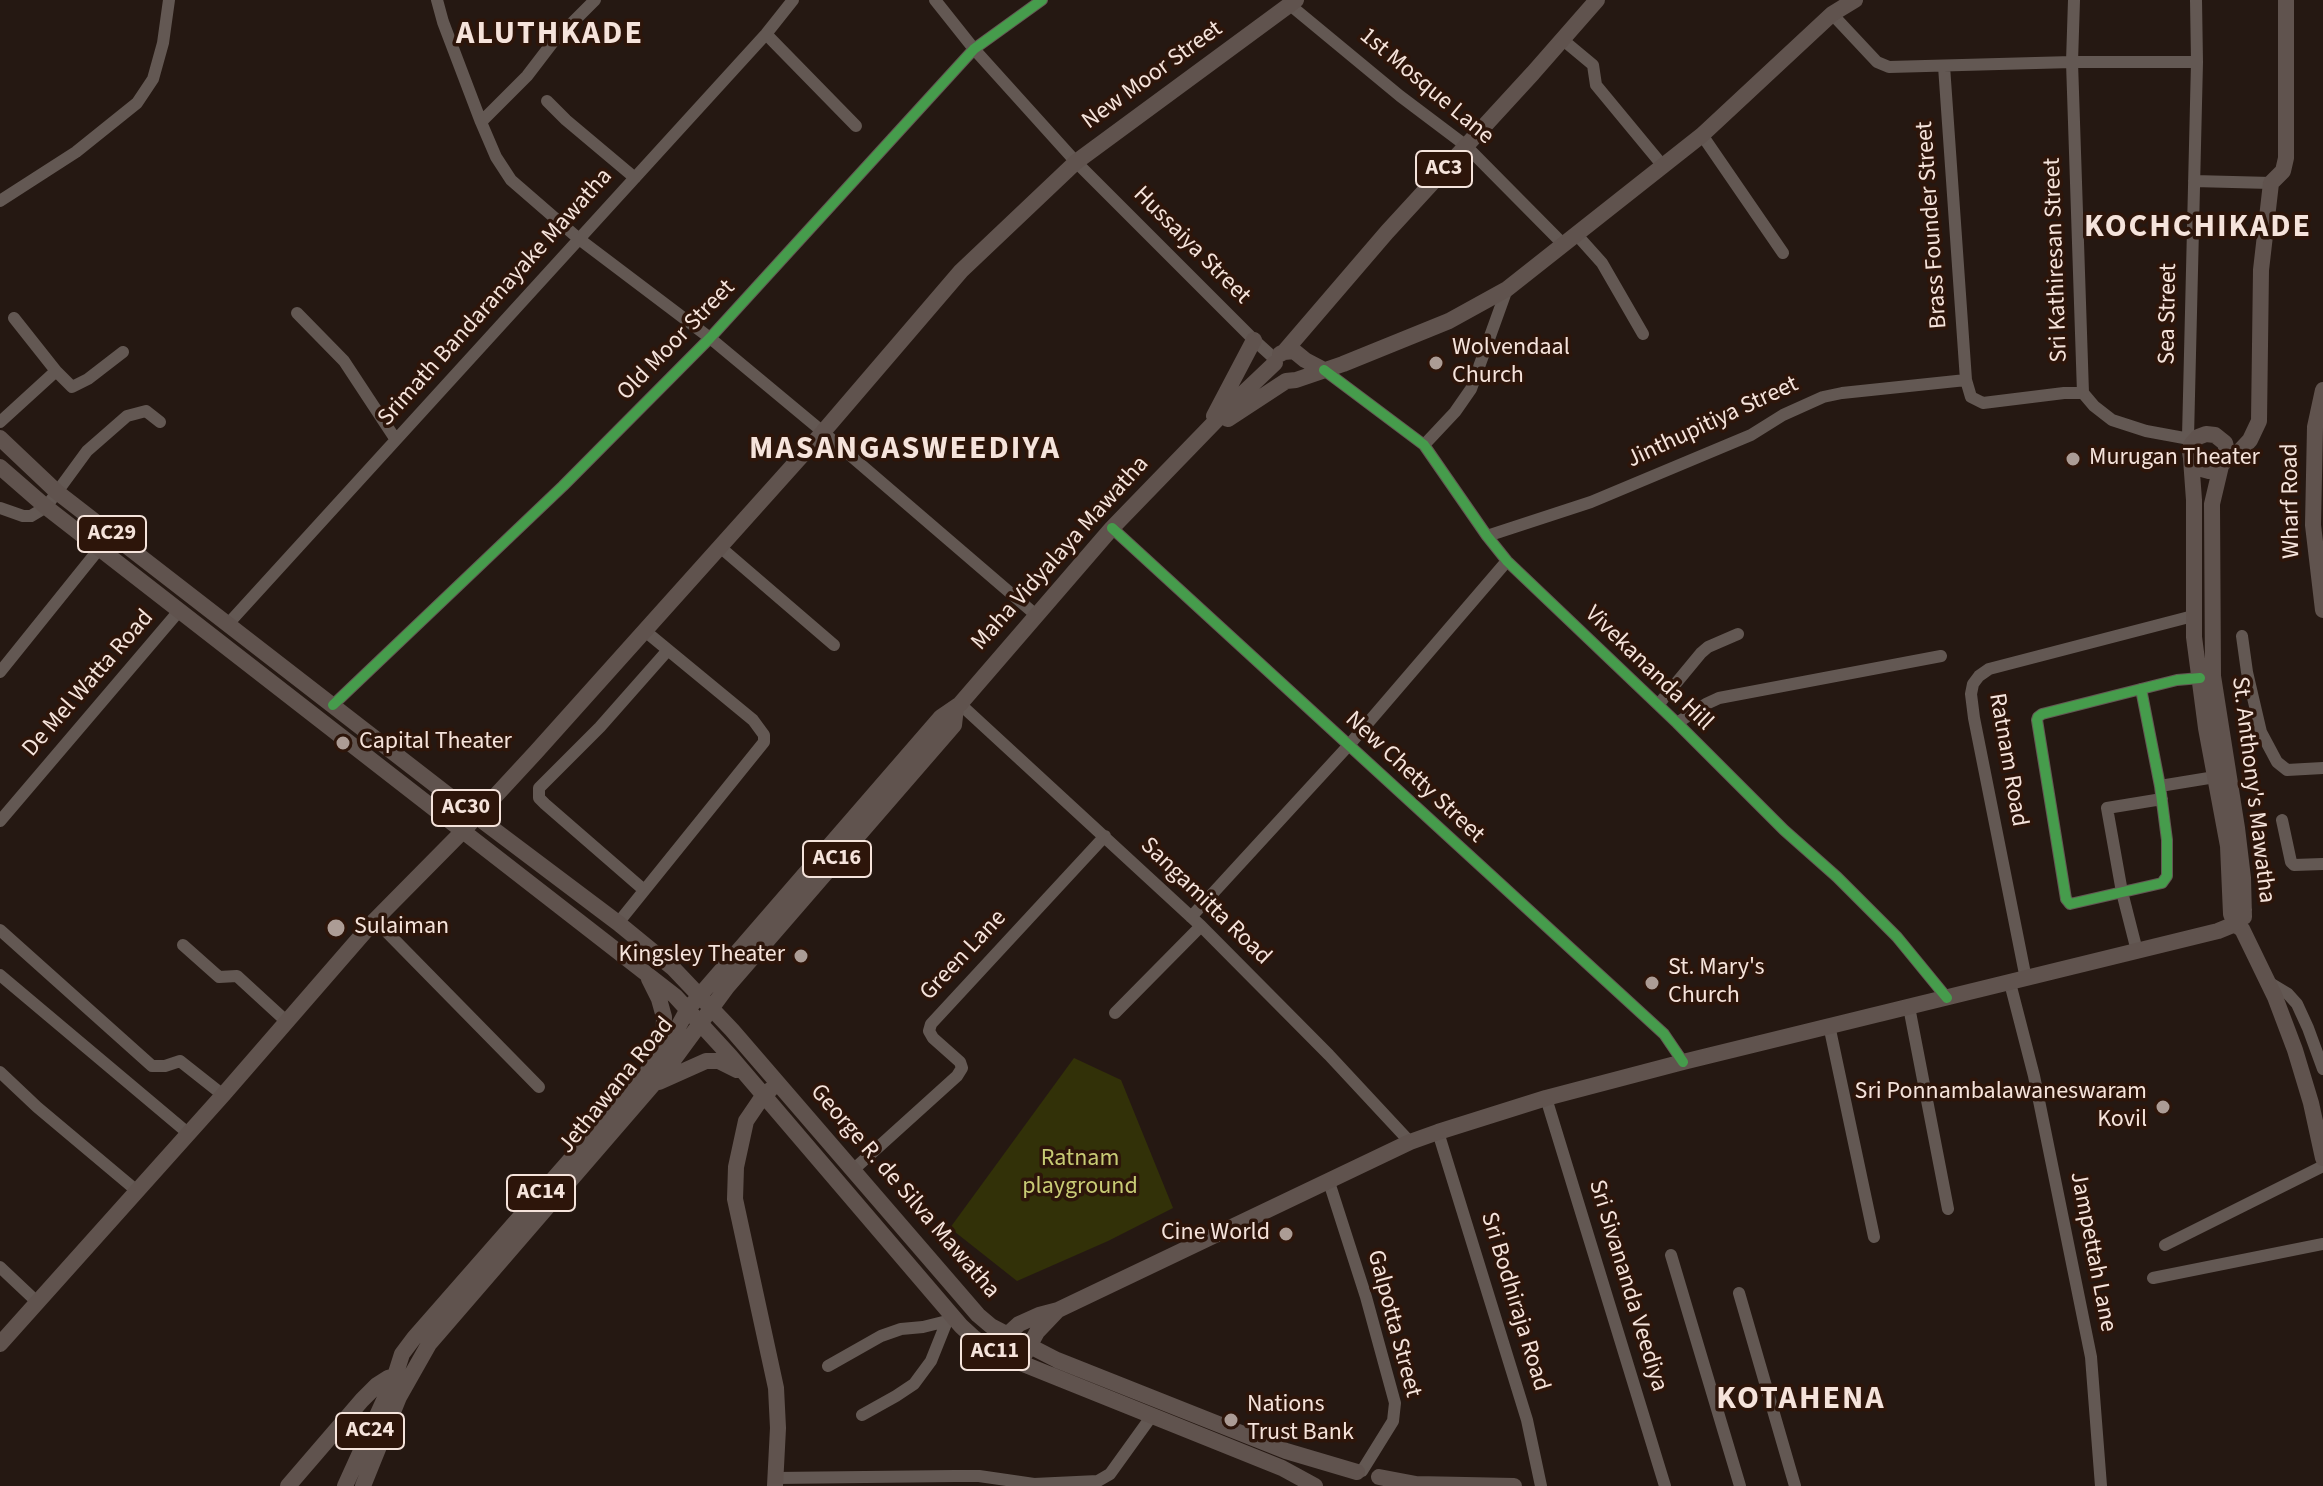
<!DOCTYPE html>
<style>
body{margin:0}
canvas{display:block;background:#251812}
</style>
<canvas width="2323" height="1486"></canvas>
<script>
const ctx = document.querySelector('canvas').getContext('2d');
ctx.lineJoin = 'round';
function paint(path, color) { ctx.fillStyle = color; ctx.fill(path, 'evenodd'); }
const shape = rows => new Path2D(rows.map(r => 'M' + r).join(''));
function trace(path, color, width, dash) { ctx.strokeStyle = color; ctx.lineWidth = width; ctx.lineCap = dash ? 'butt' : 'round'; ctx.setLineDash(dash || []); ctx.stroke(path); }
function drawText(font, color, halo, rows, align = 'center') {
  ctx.font = font + ' "Source Sans 3",sans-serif'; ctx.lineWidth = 7; ctx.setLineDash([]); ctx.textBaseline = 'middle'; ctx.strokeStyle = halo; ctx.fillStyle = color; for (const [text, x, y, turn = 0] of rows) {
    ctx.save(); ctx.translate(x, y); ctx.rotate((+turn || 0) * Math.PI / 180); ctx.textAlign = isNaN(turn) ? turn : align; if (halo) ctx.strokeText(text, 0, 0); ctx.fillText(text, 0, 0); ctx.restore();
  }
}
const green = shape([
 [1074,1058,1121,1080,1173,1208,1108,1241,1017,1281,950,1228]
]);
const minor = shape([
 [437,0,443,22,481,122,496,157,511,180,579,239,710,338,823,432,1036,615],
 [935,0,974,49,1076,162,1254,340,1276,360],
 [2074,0,2072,62,2083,393,2094,406,2112,420,2146,431,2195,440],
 [1290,5,1400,96,1465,145,1563,244],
 [1832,14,1877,62,1889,67,2072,62,2197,62],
 [766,34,856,126],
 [1563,40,1593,65,1596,85,1663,166],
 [1944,66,1966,380,1971,397,1983,403,2064,393,2083,393],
 [547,101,566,120,635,178],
 [481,122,527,76,553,42,595,0],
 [1702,135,1783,253],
 [2194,181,2271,183],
 [0,201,76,152,137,103,153,79,163,43,169,0],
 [1576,234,1602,263,1643,334],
 [297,313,344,361,396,440],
 [14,318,56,371,72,387,88,379,123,352],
 [1324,370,1424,445,1487,536,1507,561,1677,723,1784,830,1837,877,1897,937,1947,998],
 [0,422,56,371],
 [2188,437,2197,62,2196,0],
 [1424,445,1455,412,1471,389,1507,289],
 [0,508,23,516,31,516,46,507,87,451,127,416,146,411,160,422],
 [1112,528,1664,1034,1683,1062],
 [1487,536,1591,502,1751,435,1783,415,1823,397,1842,393,1966,380],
 [720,547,834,645],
 [228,624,766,34,793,0],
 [2242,636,2247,672,2261,732,2277,762,2287,770,2323,768],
 [0,672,99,549],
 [2141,689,2160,786,2167,840,2167,876,2162,883,2070,904,2066,899,2037,720,2038,717,2042,714,2141,689,2177,680,2200,678],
 [960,704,1201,926,1329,1055,1410,1142],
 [333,705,563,486,710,338,974,49,1042,0],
 [1658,705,1701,653,1708,647,1738,634],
 [1677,723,1706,704,1719,698,1941,656],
 [2160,786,2215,777],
 [2282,820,2291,862,2294,865,2323,864],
 [0,821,179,611],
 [644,890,545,804,539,798,539,788,600,727,668,650],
 [1191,917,1349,745,1507,561],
 [375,920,539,1087],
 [618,923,764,742,764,735,753,720,645,631],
 [0,930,152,1066,165,1066,180,1061,223,1095],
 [183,945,219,977,237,976,286,1021],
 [2137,951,2122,892,2107,808,2162,799],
 [0,975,189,1134],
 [2026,979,1974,718,1971,694,1973,684,1979,676,1989,669,2193,616],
 [2268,982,2288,994,2297,1004,2308,1028,2323,1069],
 [2010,983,2034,1076,2091,1357,2101,1486],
 [1909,1007,1948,1209],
 [1115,1013,1201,926],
 [1829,1025,1874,1237],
 [0,1072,37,1107,137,1191],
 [1546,1098,1665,1486],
 [1438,1132,1527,1420,1541,1486],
 [853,1170,957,1076,962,1068,960,1062,933,1038,929,1031,931,1024,1105,836],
 [1329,1182,1366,1297,1395,1403,1393,1421,1362,1471],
 [2165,1245,2323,1166],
 [1671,1255,1740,1486],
 [0,1267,36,1301],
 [2153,1278,2323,1244],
 [1739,1293,1795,1486],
 [828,1366,881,1336,901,1329,923,1327,955,1319],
 [862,1415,896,1396,914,1384,931,1361,947,1321],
 [775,1478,955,1476,979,1476,1034,1484,1098,1481,1110,1474,1151,1417]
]);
const major = shape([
 [1284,352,1387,232,1533,73,1597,0],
 [1280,354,1284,352,1294,351,1305,360,1324,370],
 [2323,390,2315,427,2313,525,2323,610],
 [1214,416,1254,340],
 [1228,419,1286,381,1296,380,1343,364,1449,321,1507,289,1702,135,1832,14,1855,0],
 [0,438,57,492,452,798,618,923,673,968,732,1030,978,1315,991,1326,1057,1360,1286,1451,1357,1472],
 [2191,459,2194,500,2194,637,2206,728,2228,846,2231,914,2235,924,2240,928],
 [2226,460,2227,451,2225,443,2215,435,2206,434,2198,437,2191,445,2190,452,2191,458,2198,468,2209,471,2216,470,2226,460,2238,453,2250,440,2259,421,2261,270,2271,183,2283,171,2286,158,2286,0],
 [2221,466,2212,504,2213,676,2237,828,2243,878,2244,917],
 [0,467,46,507,675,996,731,1057,961,1326,973,1337,996,1353,1282,1468,1315,1486],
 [2242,929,2275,997,2295,1050,2311,1103,2323,1158],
 [649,979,659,999,664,1017,663,1052],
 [659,1082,706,1061,719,1061,737,1070],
 [770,1090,763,1096,746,1121,736,1167,735,1199,776,1388,778,1428,775,1486],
 [1003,1341,1007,1335,1019,1324,1039,1315,1058,1310,1410,1142,1438,1132,1546,1098,1683,1062,2218,931,2235,924,2244,910],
 [0,1344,223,1095,375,920,462,832,536,752,823,432,961,271,1076,162,1296,0],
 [1024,1356,1037,1332,1057,1311],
 [1379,1477,1416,1484,1514,1486],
 [288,1486,362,1400,377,1385,388,1378,395,1376],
 [345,1486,395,1376,402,1354,414,1338,663,1054,688,1009,941,717,960,704,1112,528,1236,400,1275,363],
 [363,1486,399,1397,429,1344,669,1066,727,987,954,725,956,707]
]);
const cycleway = shape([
 [1324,370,1424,445,1487,536,1507,561,1677,723,1784,830,1837,877,1897,937,1947,998],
 [1112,528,1664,1034,1683,1062],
 [2141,689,2160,786,2167,840,2167,876,2162,883,2070,904,2066,899,2037,720,2038,717,2042,714,2141,689,2177,680,2200,678],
 [333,705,563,486,710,338,974,49,1042,0]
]);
const markers = [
 [1436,363,8,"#ac9c95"],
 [2073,459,8,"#ac9c95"],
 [343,743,8,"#ac9c95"],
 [336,928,10,"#ac9c95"],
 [801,956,8,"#ac9c95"],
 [1652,983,8,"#ac9c95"],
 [2163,1107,8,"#ac9c95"],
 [1286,1234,8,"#ac9c95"],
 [1231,1420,8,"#ac9c95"]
];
const shields = [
 [1444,169,56],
 [112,534,68],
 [466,808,68],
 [837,859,68],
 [541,1193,68],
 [995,1352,68],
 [370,1431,68]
];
const shieldNames = [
 ["AC3",1444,169],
 ["AC29",112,534],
 ["AC30",466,808],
 ["AC16",837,859],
 ["AC14",541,1193],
 ["AC11",995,1352],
 ["AC24",370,1431]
];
const streetNames = [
 ["New Moor Street",1153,76,-36],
 ["1st Mosque Lane",1426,87,40],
 ["Brass Founder Street",1933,225,-94],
 ["Hussaiya Street",1191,246,45],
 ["Sri Kathiresan Street",2057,260,-92],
 ["Srimath Bandaranayake Mawatha",496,298,-48],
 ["Sea Street",2169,314,-89],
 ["Old Moor Street",677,341,-46],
 ["Jinthupitiya Street",1713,423,-25],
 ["Wharf Road",2292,501,-91],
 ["Maha Vidyalaya Mawatha",1061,554,-48],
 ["Vivekananda Hill",1648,669,44],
 ["De Mel Watta Road",89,684,-49],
 ["Ratnam Road",2007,760,80],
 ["New Chetty Street",1414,778,43],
 ["St. Anthony's Mawatha",2252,790,83],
 ["Sangamitta Road",1205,902,44],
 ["Green Lane",964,956,-47],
 ["Jethawana Road",617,1086,-51],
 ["George R. de Silva Mawatha",904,1192,49],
 ["Jampettah Lane",2092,1252,79],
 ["Sri Sivananda Veediya",1627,1286,73],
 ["Sri Bodhiraja Road",1514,1302,73],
 ["Galpotta Street",1393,1324,75]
];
const poiNames = [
 ["Wolvendaal",1452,349],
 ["Church",1452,377],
 ["Murugan Theater",2089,459],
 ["Capital Theater",359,743],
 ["Sulaiman",354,928],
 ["Kingsley Theater",785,956,"right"],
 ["St. Mary's",1668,969],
 ["Church",1668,997],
 ["Sri Ponnambalawaneswaram",2147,1093,"right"],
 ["Kovil",2147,1121,"right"],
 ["Cine World",1270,1234,"right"],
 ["Nations",1247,1406],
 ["Trust Bank",1247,1434]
];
const parkNames = [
 ["Ratnam",1080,1160],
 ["playground",1080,1188]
];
const districtNames = [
 ["ALUTHKADE",550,36],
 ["KOCHCHIKADE",2198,229],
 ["MASANGASWEEDIYA",905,451],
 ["KOTAHENA",1801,1401]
];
paint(green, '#323108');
trace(minor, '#635853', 12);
trace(major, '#60534e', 16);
trace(cycleway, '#469c4c', 10);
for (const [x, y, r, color] of markers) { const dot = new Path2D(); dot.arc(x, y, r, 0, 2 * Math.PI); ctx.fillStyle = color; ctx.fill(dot); trace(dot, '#2d150a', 3); }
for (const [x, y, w] of shields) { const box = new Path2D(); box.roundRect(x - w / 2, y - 18, w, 36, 6); ctx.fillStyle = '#2d150a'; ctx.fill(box); trace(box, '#f5e3db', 2); }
drawText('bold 22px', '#f5e3db', null, shieldNames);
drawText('24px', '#f5e3db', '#2d150a', streetNames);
drawText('24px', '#f5e3db', '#2d150a', poiNames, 'left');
drawText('24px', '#c8cb75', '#2d150a', parkNames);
ctx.letterSpacing = '2px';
drawText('bold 32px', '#f5e3db', '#2d150a', districtNames);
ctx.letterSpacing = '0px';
</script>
